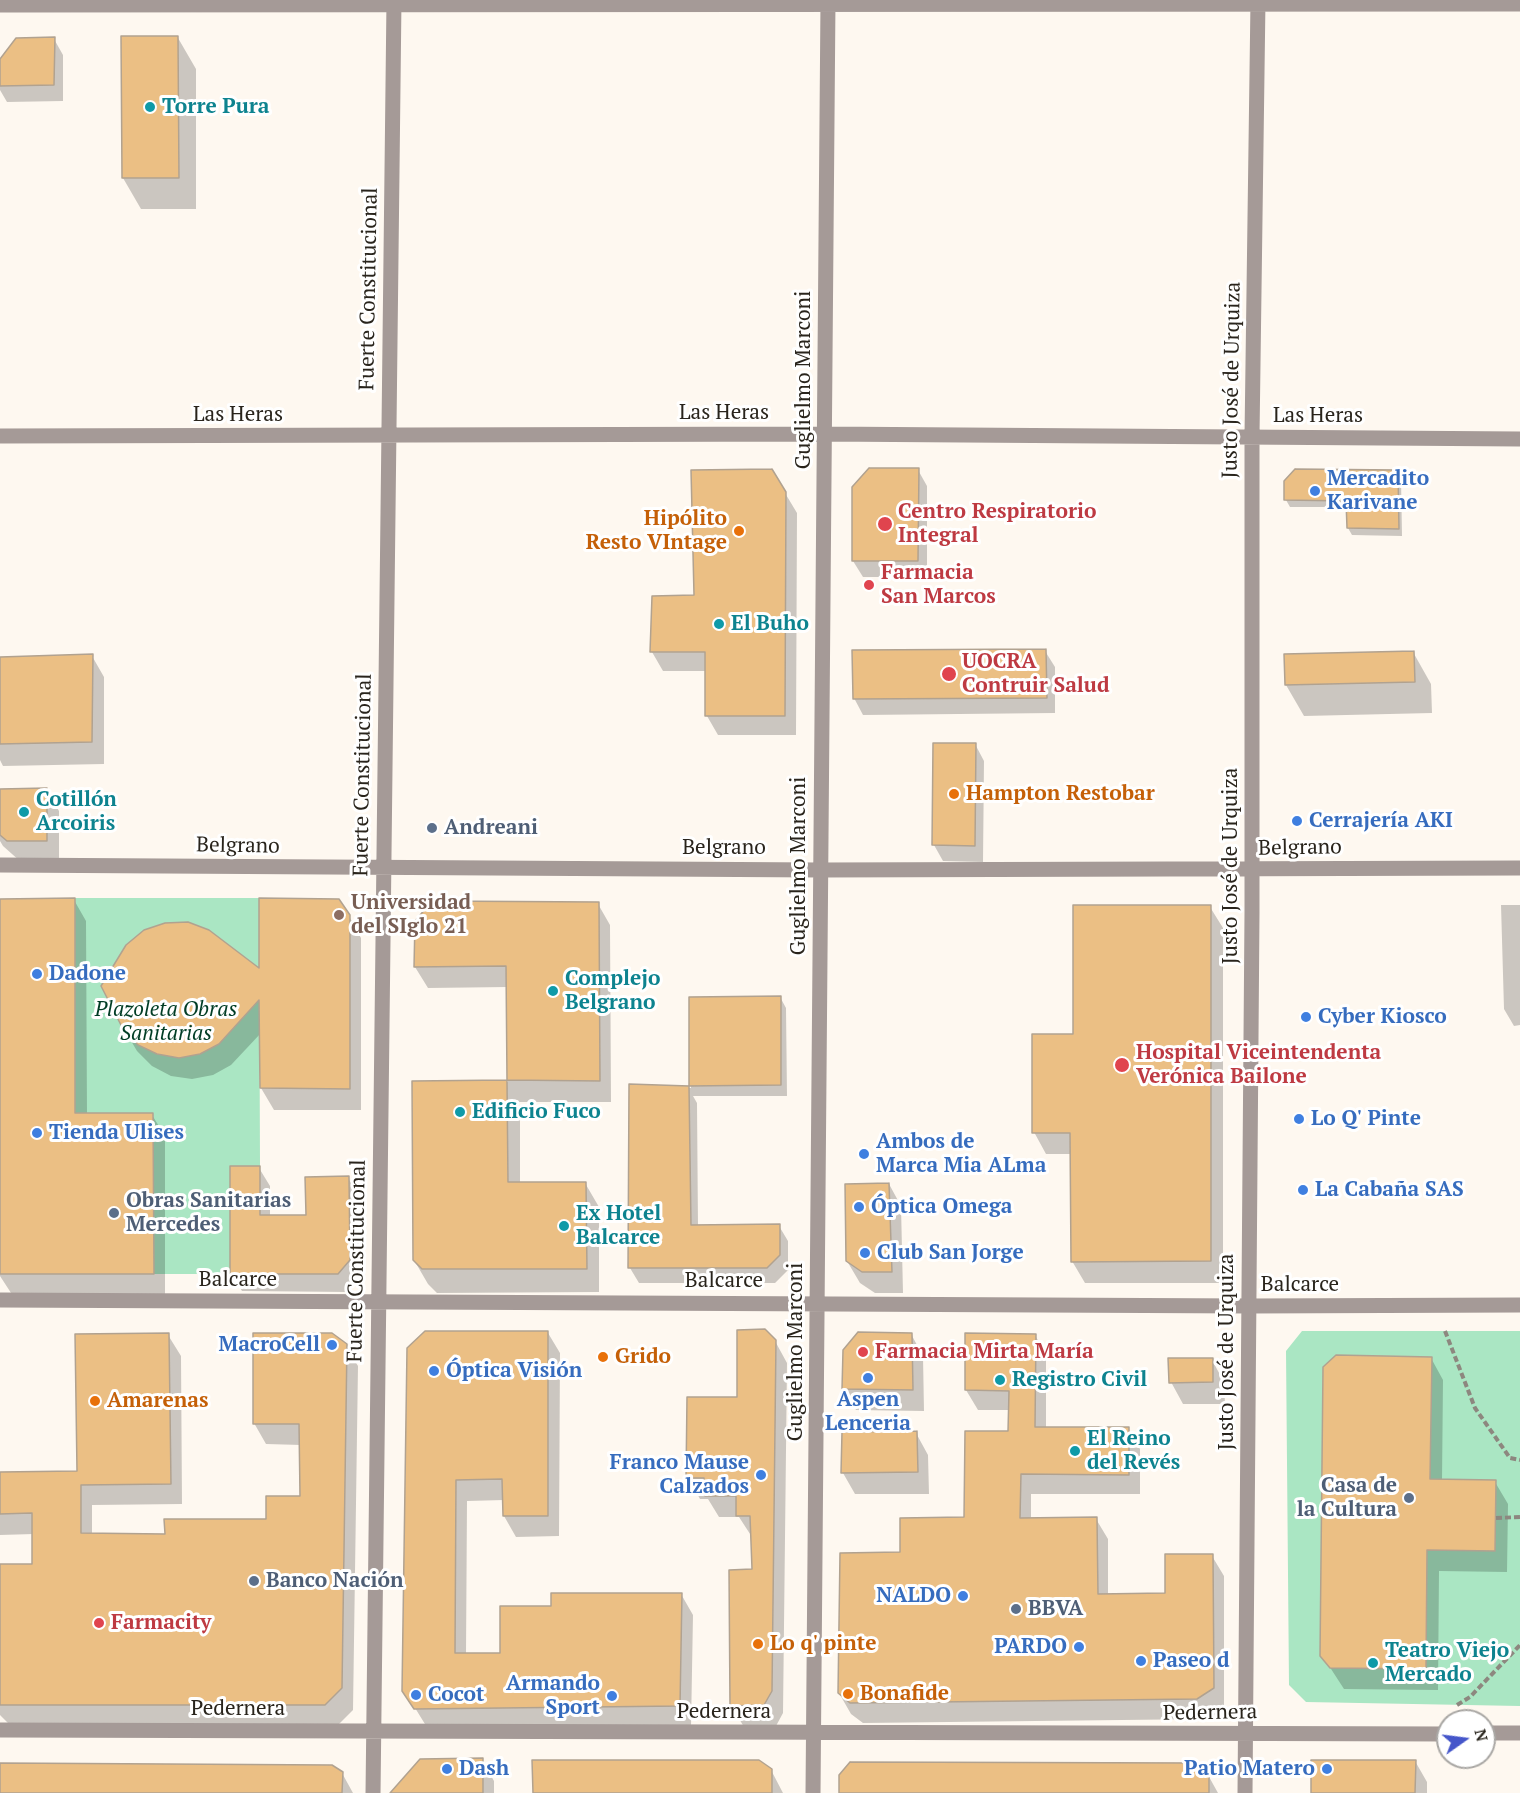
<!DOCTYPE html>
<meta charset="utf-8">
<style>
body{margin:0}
#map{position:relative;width:1520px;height:1793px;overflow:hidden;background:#fef8f0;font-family:"PT Serif",serif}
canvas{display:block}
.north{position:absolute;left:1436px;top:1709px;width:60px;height:60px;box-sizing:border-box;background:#fff;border:2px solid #a9a7a4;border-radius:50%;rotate:76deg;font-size:16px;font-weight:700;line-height:24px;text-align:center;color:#29241c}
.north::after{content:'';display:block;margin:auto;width:21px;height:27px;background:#4556ca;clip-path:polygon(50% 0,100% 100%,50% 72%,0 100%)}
</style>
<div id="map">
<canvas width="1520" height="1793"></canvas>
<div class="north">N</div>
</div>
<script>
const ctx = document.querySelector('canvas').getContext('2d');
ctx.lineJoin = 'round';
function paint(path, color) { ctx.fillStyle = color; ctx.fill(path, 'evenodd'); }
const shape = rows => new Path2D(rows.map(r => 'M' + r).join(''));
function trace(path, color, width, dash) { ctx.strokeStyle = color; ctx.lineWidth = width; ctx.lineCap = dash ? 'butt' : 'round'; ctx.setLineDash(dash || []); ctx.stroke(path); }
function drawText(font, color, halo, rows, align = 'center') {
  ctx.font = font + ' "PT Serif",serif'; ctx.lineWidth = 6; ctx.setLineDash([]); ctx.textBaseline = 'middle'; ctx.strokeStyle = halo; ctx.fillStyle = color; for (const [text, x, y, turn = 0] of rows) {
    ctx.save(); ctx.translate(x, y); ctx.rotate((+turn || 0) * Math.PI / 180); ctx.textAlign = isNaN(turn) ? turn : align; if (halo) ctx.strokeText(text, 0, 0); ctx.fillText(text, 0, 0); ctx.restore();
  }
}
const green = shape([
 [75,898,259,898,260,1166,230,1167,230,1274,154,1274,153,1113,75,1113],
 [1302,1331,1520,1331,1520,1706,1306,1702,1289,1685,1286,1351]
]);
const shadow = shape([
 [178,38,196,69,196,209,141,209,123,178],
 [54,39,63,55,63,101,7,102,0,90,0,62],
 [918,470,927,486,927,577,863,577,853,561],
 [1397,471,1401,478,1402,536,1352,535,1348,528,1347,507,1290,507,1286,500],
 [785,493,797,513,796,735,718,735,707,716,707,671,663,671,652,652],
 [1045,651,1055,667,1055,713,863,715,854,698],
 [1413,652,1431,684,1432,713,1304,716,1286,685,1286,655],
 [92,656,104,677,104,764,3,766,0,760,0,658],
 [975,744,984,761,983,862,943,861,934,845],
 [0,790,47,790,59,811,59,862,21,862,3,846,0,841],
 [74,900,86,921,87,1115,152,1115,165,1136,165,1295,13,1296,0,1276,0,903],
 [598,904,610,925,611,1102,517,1102,520,1106,520,1184,585,1183,599,1207,599,1292,437,1293,428,1284,414,1260,414,1083,508,1082,508,987,428,988,415,967],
 [1501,905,1520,905,1520,1025,1514,1026,1504,1009],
 [1210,907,1223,928,1223,1283,1085,1283,1072,1261,1072,1154,1046,1154,1034,1132,1075,1036],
 [349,916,361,938,361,1110,274,1110,261,1088,261,1033,231,1065,213,1075,192,1079,171,1076,152,1066,137,1051,124,1029,261,971],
 [780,997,786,1008,787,1096,693,1096,697,1103,698,1226,779,1226,788,1241,788,1270,775,1283,639,1283,630,1268,630,1086,691,1088,690,998],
 [259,1168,270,1186,270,1216,307,1216,348,1178,359,1196,360,1278,348,1292,242,1291,231,1273],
 [889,1184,901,1206,903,1293,875,1293,860,1283,847,1261],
 [548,1333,560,1353,559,1536,516,1537,504,1516,504,1500,467,1501,466,1655,501,1655,553,1607,681,1594,693,1615,691,1727,428,1729,404,1690,408,1349],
 [911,1334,923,1356,924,1411,856,1410,844,1389],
 [168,1335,181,1356,182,1504,92,1505,92,1534,166,1535,268,1520,301,1497,301,1445,266,1444,254,1423,345,1345,358,1366,353,1710,337,1726,11,1726,0,1715,0,1566,34,1566,34,1534,0,1535,0,1473,78,1472],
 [1035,1335,1046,1355,1046,1428,1128,1429,1140,1449,1140,1494,1031,1494,1031,1519,1096,1519,1108,1539,1108,1595,1167,1595,1212,1556,1224,1576,1224,1709,1209,1719,863,1723,851,1714,839,1693,902,1554,965,1518,1010,1432,1010,1410,978,1410,966,1390],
 [775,1341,787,1363,783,1713,776,1726,744,1727,731,1705,753,1571,752,1537,739,1517,719,1517,708,1499,700,1499,688,1477],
 [1431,1358,1443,1380,1442,1481,1495,1482,1508,1504,1507,1572,1439,1571,1438,1690,1344,1689,1322,1655],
 [1212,1360,1224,1382,1225,1404,1183,1404,1171,1382],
 [916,1433,928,1455,929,1494,855,1494,843,1473],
 [482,1760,494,1781,494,1793,405,1793],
 [1415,1761,1427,1782,1427,1793,1313,1793],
 [0,1764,342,1773,353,1793,0,1793],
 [771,1770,783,1793,534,1793],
 [1208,1775,1218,1793,840,1793]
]);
const building = shape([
 [121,36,178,36,179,178,122,178,121,36],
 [55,37,54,85,0,86,0,59,16,38,55,37],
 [869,468,919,468,918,561,852,561,852,487,869,468],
 [772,469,786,492,785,716,705,716,705,652,650,652,652,596,694,595,691,470,772,469],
 [1295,469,1398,470,1399,529,1347,528,1346,501,1284,500,1284,481,1295,469],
 [1046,649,1047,698,853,699,852,650,1046,649],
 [1414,651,1415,682,1285,685,1284,654,1414,651],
 [93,654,92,742,0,744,0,657,93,654],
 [933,743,976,743,975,846,932,845,933,743],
 [47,788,47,841,7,841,0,835,0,789,47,788],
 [75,898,75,1113,153,1113,154,1274,0,1274,0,899,75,898],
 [259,898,339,899,350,915,350,1089,260,1088,259,1000,219,1044,200,1054,179,1058,157,1054,138,1045,123,1029,101,986,126,945,144,930,165,923,188,922,209,930,259,968,259,898],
 [432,901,599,902,600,1081,507,1080,506,966,414,967,415,921,432,901],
 [1073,905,1211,905,1211,1261,1071,1262,1070,1133,1032,1133,1032,1034,1073,1034,1073,905],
 [781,996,781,1085,689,1086,689,997,781,996],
 [507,1080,508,1182,586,1182,587,1269,422,1269,413,1260,412,1081,507,1080],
 [629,1084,689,1086,691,1225,780,1224,780,1255,767,1268,628,1268,629,1084],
 [230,1166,260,1166,260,1215,306,1215,305,1177,349,1176,350,1260,338,1274,230,1274,230,1166],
 [889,1183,892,1272,862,1272,846,1261,845,1184,889,1183],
 [765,1329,776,1340,772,1691,764,1705,730,1706,729,1570,752,1569,750,1516,736,1516,736,1496,705,1496,704,1478,686,1478,687,1397,737,1397,737,1330,765,1329],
 [425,1331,548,1331,548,1516,503,1516,502,1479,456,1480,455,1653,500,1653,500,1606,551,1606,551,1593,682,1593,680,1706,414,1709,402,1691,407,1348,425,1331],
 [858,1332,912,1333,913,1390,842,1389,843,1350,858,1332],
 [169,1333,171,1484,81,1485,81,1533,165,1534,164,1519,266,1519,266,1496,300,1496,299,1424,253,1424,253,1333,332,1333,347,1344,342,1688,325,1705,0,1705,0,1564,32,1564,32,1513,0,1514,0,1472,77,1471,75,1334,169,1333],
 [965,1333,1036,1334,1035,1427,1129,1427,1129,1475,1021,1474,1020,1518,1097,1517,1098,1594,1165,1593,1165,1554,1213,1554,1214,1688,1197,1699,850,1703,838,1693,840,1553,900,1552,900,1518,964,1517,965,1431,1008,1431,1009,1391,965,1390,965,1333],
 [1336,1355,1432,1357,1430,1479,1496,1480,1495,1551,1427,1550,1426,1669,1330,1668,1320,1656,1323,1367,1336,1355],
 [1168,1358,1213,1358,1213,1382,1169,1383,1168,1358],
 [917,1431,918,1472,841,1473,842,1432,917,1431],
 [483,1758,483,1793,390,1793,420,1759,483,1758],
 [532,1760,759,1760,772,1769,772,1793,533,1793,532,1760],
 [1311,1760,1416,1760,1415,1793,1311,1793,1311,1760],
 [850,1762,1195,1763,1209,1774,1209,1793,839,1793,839,1775,850,1762],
 [0,1763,332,1765,343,1772,342,1793,0,1793,0,1763]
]);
const path = shape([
 [1445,1331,1475,1408,1510,1458,1520,1460],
 [1496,1518,1520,1517],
 [1457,1705,1470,1697,1520,1645]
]);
const minor = shape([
 [0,5,1520,4],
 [0,436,824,434,1520,439],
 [0,865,820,870,1520,868],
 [0,1300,1249,1306,1520,1305],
 [0,1730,1448,1734],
 [1484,1733,1520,1733],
 [373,1793,394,0],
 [813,1793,828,0],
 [1245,1793,1252,912,1252,436,1258,0]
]);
const markers = [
 [150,107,6,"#0f9aa8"],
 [1315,491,6,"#3f7fe0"],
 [885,524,8,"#e0444e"],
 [739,531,6,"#e8710a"],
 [869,585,6,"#e0444e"],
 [719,624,6,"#0f9aa8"],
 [949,674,8,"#e0444e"],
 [954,794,6,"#e8710a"],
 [24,812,6,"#0f9aa8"],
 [1297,821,6,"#3f7fe0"],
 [432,828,6,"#5c6f8a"],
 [339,915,6,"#8d6e63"],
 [37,974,6,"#3f7fe0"],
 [553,991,6,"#0f9aa8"],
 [1306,1017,6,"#3f7fe0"],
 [1122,1065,8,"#e0444e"],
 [460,1112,6,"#0f9aa8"],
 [1299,1119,6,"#3f7fe0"],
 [37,1133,6,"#3f7fe0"],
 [864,1154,6,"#3f7fe0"],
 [1303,1190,6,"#3f7fe0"],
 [859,1207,6,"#3f7fe0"],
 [114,1213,6,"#5c6f8a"],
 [564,1226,6,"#0f9aa8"],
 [865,1253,6,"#3f7fe0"],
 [332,1345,6,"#3f7fe0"],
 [863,1352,6,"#e0444e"],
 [603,1357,6,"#e8710a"],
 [434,1371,6,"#3f7fe0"],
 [868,1378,6,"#3f7fe0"],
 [1000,1380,6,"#0f9aa8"],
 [95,1401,6,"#e8710a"],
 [1075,1451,6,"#0f9aa8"],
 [761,1475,6,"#3f7fe0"],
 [1409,1498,6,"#5c6f8a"],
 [254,1581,6,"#5c6f8a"],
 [963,1596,6,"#3f7fe0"],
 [1016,1609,6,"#5c6f8a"],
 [99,1623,6,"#e0444e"],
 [758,1644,6,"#e8710a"],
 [1079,1647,6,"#3f7fe0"],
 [1141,1661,6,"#3f7fe0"],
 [1373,1663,6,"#0f9aa8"],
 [848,1694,6,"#e8710a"],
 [416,1695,6,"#3f7fe0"],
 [612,1696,6,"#3f7fe0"],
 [447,1769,6,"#3f7fe0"],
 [1327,1769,6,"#3f7fe0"]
];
const cultureNames = [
 ["Torre Pura",162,107],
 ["El Buho",731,624],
 ["Cotillón",36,800],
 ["Arcoiris",36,824],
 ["Complejo",565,979],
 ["Belgrano",565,1003],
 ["Edificio Fuco",472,1112],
 ["Ex Hotel",576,1214],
 ["Balcarce",576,1238],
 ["Registro Civil",1012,1380],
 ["El Reino",1087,1439],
 ["del Revés",1087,1463],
 ["Teatro Viejo",1385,1651],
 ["Mercado",1385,1675]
];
const streetNames = [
 ["Fuerte Constitucional",369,289,-89],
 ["Guglielmo Marconi",804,380,-90],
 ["Justo José de Urquiza",1232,380,-89],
 ["Las Heras",724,413],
 ["Las Heras",238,415],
 ["Las Heras",1318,416],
 ["Fuerte Constitucional",363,775,-89],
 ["Belgrano",238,846,1],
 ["Belgrano",724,848],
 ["Belgrano",1300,848,-1],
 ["Guglielmo Marconi",799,866,-90],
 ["Justo José de Urquiza",1231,866,-90],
 ["Fuerte Constitucional",357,1261,-89],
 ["Balcarce",238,1280],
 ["Balcarce",724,1281],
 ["Balcarce",1300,1285],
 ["Guglielmo Marconi",796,1352,-90],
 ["Justo José de Urquiza",1227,1352,-90],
 ["Pedernera",238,1709],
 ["Pedernera",724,1712],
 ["Pedernera",1210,1713,-1]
];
const shopNames = [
 ["Mercadito",1327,479],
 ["Karivane",1327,503],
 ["Cerrajería AKI",1309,821],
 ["Dadone",49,974],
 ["Cyber Kiosco",1318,1017],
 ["Lo Q' Pinte",1311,1119],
 ["Tienda Ulises",49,1133],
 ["Ambos de",876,1142],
 ["Marca Mia ALma",876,1166],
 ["La Cabaña SAS",1315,1190],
 ["Óptica Omega",871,1207],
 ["Club San Jorge",877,1253],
 ["MacroCell",320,1345,"right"],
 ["Óptica Visión",446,1371],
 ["Aspen",868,1400,"center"],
 ["Lenceria",868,1424,"center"],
 ["Franco Mause",749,1463,"right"],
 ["Calzados",749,1487,"right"],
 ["NALDO",951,1596,"right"],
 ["PARDO",1067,1647,"right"],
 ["Paseo d",1153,1661],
 ["Armando",600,1684,"right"],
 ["Sport",600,1708,"right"],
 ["Cocot",428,1695],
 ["Dash",459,1769],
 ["Patio Matero",1315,1769,"right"]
];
const healthNames = [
 ["Centro Respiratorio",898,512],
 ["Integral",898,536],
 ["Farmacia",881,573],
 ["San Marcos",881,597],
 ["UOCRA",962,662],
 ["Contruir Salud",962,686],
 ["Hospital Viceintendenta",1136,1053],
 ["Verónica Bailone",1136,1077],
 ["Farmacia Mirta María",875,1352],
 ["Farmacity",111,1623]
];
const foodNames = [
 ["Hipólito",727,519,"right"],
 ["Resto VIntage",727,543,"right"],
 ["Hampton Restobar",966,794],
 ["Grido",615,1357],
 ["Amarenas",107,1401],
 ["Lo q' pinte",770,1644],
 ["Bonafide",860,1694]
];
const serviceNames = [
 ["Andreani",444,828],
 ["Obras Sanitarias",126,1201],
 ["Mercedes",126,1225],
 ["Casa de",1397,1486,"right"],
 ["la Cultura",1397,1510,"right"],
 ["Banco Nación",266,1581],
 ["BBVA",1028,1609]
];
const educationNames = [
 ["Universidad",351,903],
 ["del SIglo 21",351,927]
];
const parkNames = [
 ["Plazoleta Obras",166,1010],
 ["Sanitarias",166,1034]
];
paint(green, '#aae6c3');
paint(shadow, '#0003');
paint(building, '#ebbf84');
trace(building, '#b1a290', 1.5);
trace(path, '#8d877f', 4, [6, 3]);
trace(minor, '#a59a97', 15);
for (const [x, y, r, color] of markers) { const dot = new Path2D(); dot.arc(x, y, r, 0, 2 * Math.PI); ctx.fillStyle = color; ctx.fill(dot); trace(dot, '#fff', 2); }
drawText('bold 21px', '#0d838f', '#fff', cultureNames, 'left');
drawText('21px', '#29241c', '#fff', streetNames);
drawText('bold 21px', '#366cbe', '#fff', shopNames, 'left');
drawText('bold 21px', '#be3a42', '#fff', healthNames, 'left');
drawText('bold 21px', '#c56008', '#fff', foodNames, 'left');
drawText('bold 21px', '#4e5e75', '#fff', serviceNames, 'left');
drawText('bold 21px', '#785e54', '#fff', educationNames, 'left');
drawText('italic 21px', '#013d25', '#fff', parkNames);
</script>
